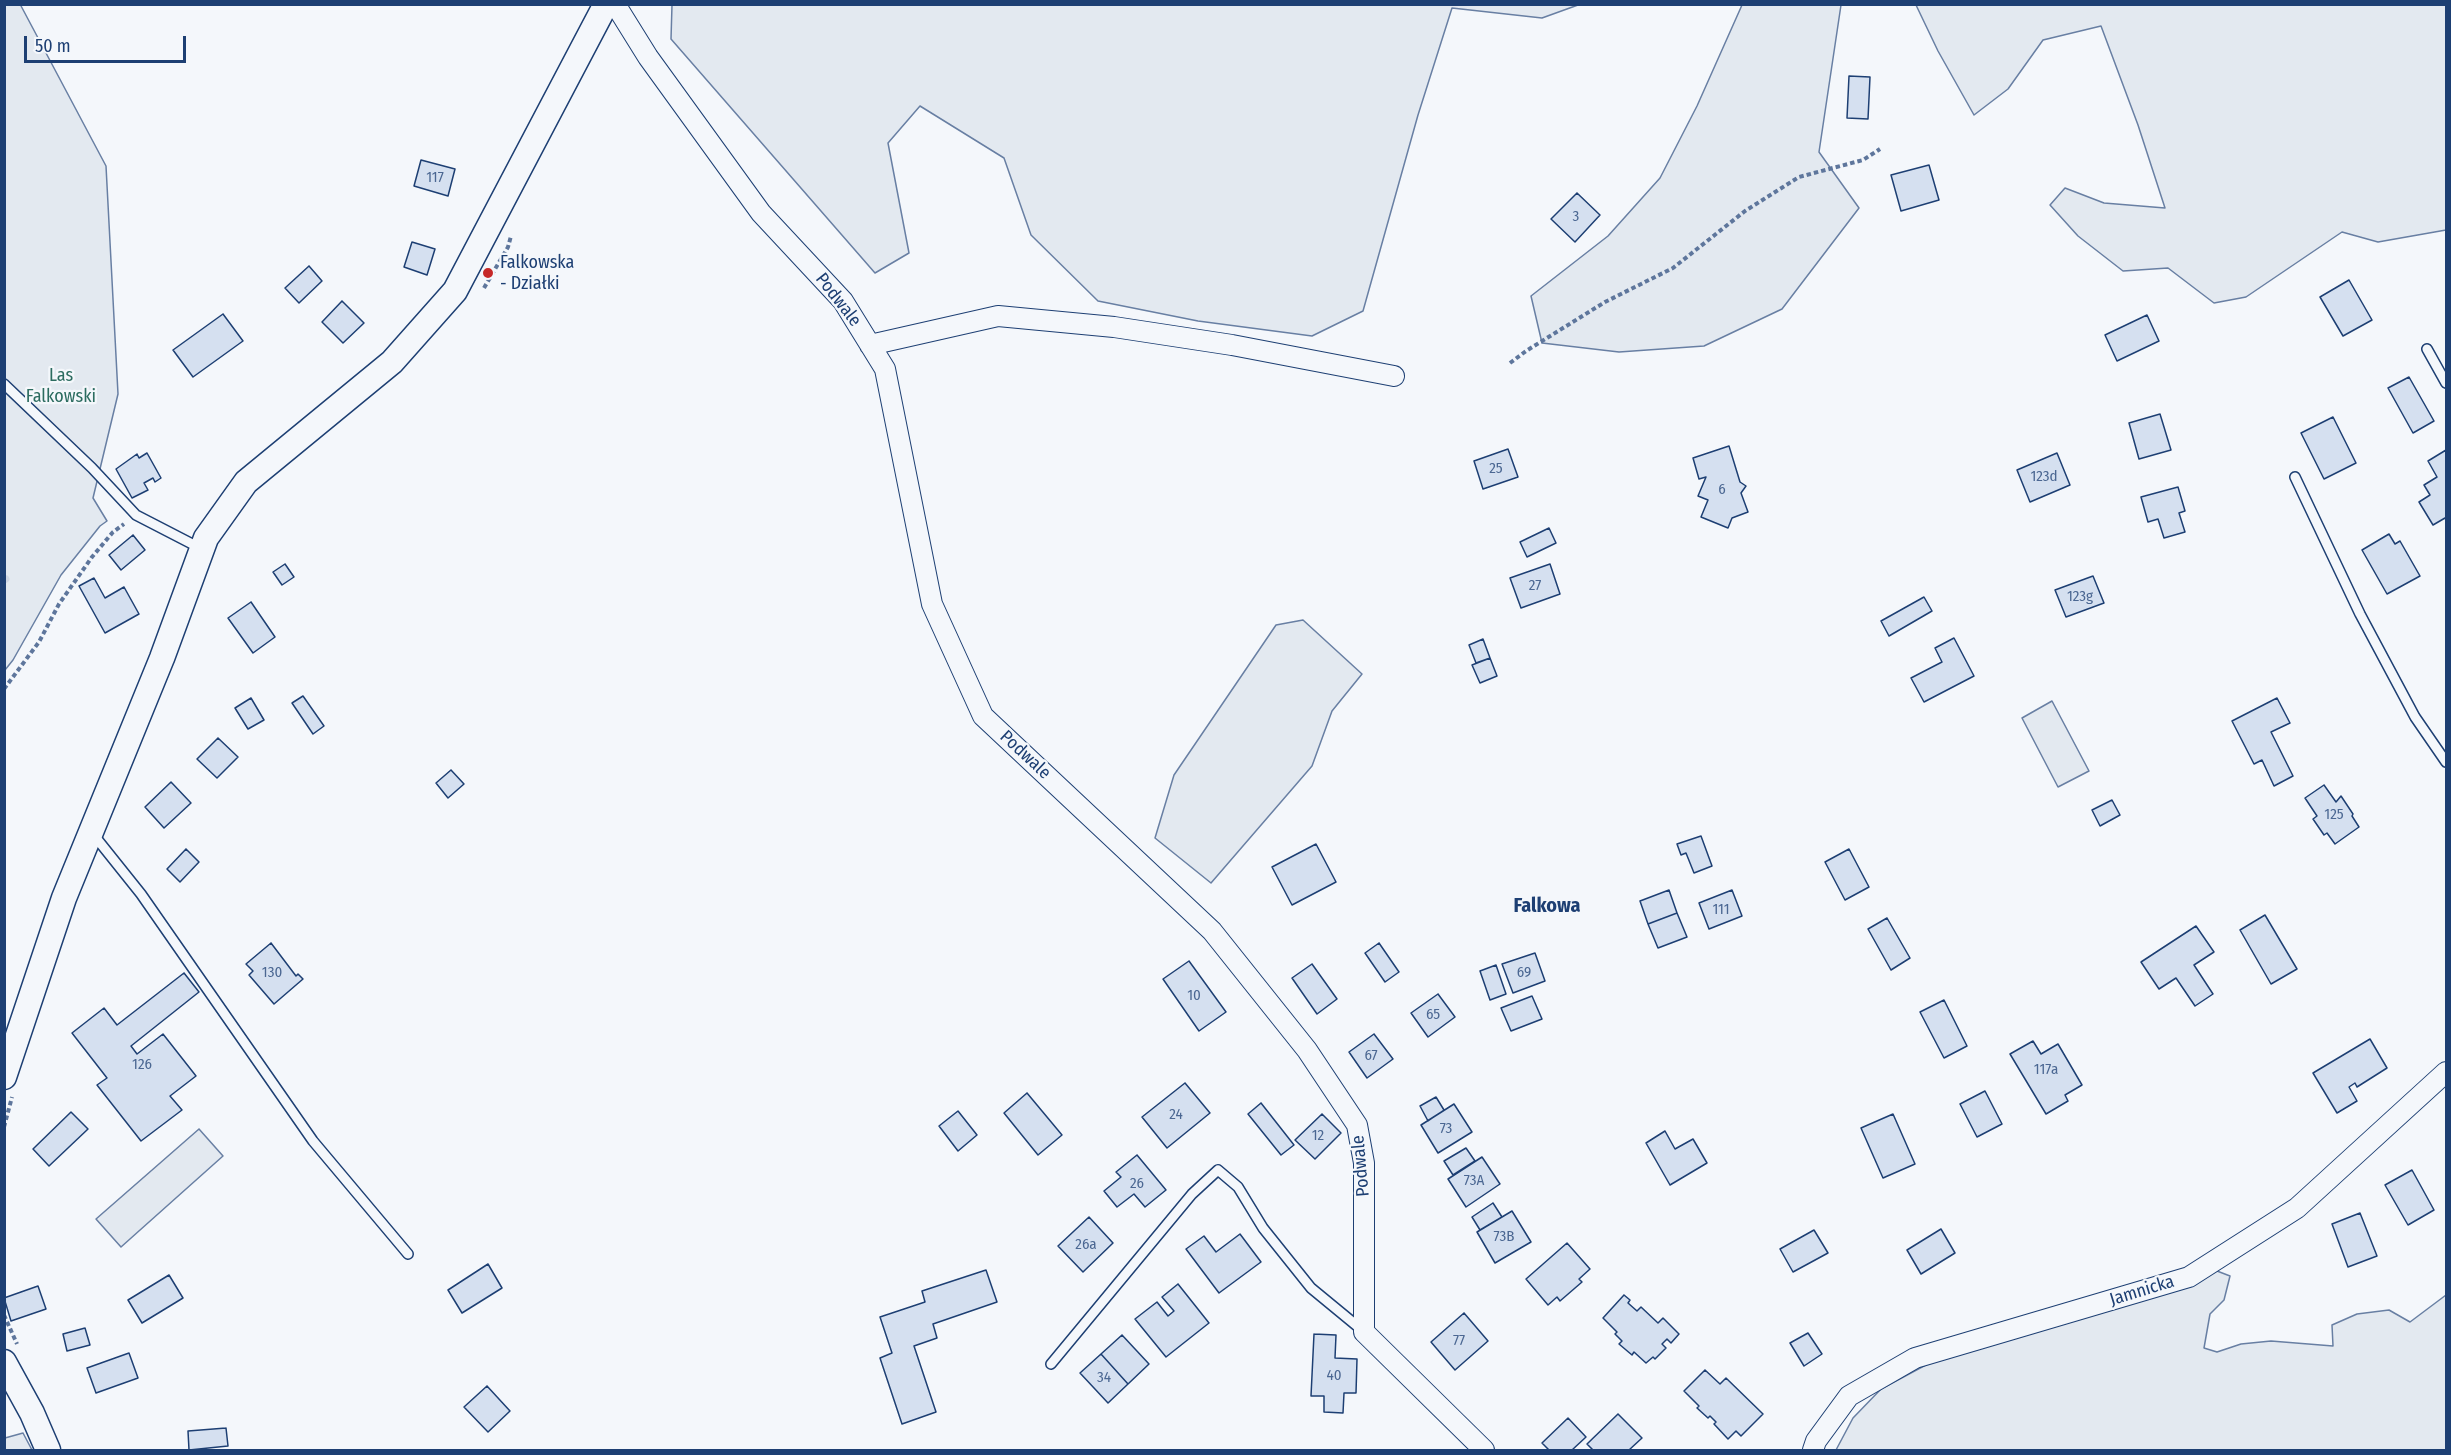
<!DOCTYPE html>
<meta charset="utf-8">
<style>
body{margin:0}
#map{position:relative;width:2451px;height:1455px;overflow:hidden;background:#f4f7fb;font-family:"Fira Sans Condensed",sans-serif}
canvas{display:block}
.frame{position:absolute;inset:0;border:6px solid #1d3f73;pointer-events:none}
.scale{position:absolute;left:24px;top:36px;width:162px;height:27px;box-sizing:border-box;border:3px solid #1d3f73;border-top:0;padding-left:8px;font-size:18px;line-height:21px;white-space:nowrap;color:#1d3f73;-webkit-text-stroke:4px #f4f7fb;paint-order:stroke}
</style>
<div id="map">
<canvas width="2451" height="1455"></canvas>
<div class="frame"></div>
<div class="scale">50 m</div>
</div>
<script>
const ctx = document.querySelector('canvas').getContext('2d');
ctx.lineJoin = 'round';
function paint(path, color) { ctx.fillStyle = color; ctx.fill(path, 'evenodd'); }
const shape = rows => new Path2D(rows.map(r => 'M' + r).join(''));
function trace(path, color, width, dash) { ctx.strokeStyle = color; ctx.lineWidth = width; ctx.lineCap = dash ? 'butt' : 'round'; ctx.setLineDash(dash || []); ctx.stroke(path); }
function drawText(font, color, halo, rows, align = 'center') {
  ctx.font = font + ' "Fira Sans Condensed",sans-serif'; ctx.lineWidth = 4.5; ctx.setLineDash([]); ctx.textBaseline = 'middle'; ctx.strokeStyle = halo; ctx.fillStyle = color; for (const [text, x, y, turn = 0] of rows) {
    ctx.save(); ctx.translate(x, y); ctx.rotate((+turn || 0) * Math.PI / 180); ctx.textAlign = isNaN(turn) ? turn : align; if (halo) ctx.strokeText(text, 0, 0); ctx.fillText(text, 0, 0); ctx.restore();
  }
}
const green = shape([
 [20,4,106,166,118,394,93,498,107,521,100,526,61,575,13,660,5,670,4,5,20,4],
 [672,5,672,4,1578,5,1542,18,1452,8,1418,115,1363,311,1312,336,1198,321,1098,301,1031,235,1004,158,920,106,888,143,909,253,875,273,671,39,672,5],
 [1742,5,1841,5,1819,152,1859,208,1782,309,1704,346,1619,352,1542,343,1531,296,1608,236,1660,178,1697,106,1742,5],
 [1916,5,2446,5,2446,230,2378,242,2342,232,2246,297,2214,303,2168,268,2123,271,2078,236,2050,205,2065,188,2104,203,2165,208,2138,125,2101,26,2043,40,2008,89,1974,115,1938,51,1916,5],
 [1303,620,1362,674,1332,711,1312,766,1211,883,1155,838,1174,775,1276,625,1303,620],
 [2052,701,2089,771,2058,787,2022,718,2052,701],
 [199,1129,223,1156,121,1247,96,1219,199,1129],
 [2217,1271,2230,1276,2224,1300,2210,1314,2204,1348,2217,1352,2241,1344,2271,1341,2333,1346,2332,1325,2357,1314,2389,1310,2410,1322,2446,1295,2446,1450,1836,1450,1853,1418,1881,1389,1937,1359,2112,1309,2217,1271],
 [23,1433,32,1450,5,1450,5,1438,23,1433]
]);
const stream = shape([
 [4,580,6,579]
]);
const building = shape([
 [1849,76,1870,77,1868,119,1847,118,1849,76],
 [421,160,455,169,448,196,414,186,421,160],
 [1929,165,1939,200,1901,211,1891,175,1929,165],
 [1577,193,1600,215,1575,242,1551,219,1577,193],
 [412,242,435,249,427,275,404,267,412,242],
 [309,266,322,281,299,303,285,288,309,266],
 [2349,280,2372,320,2343,336,2320,297,2349,280],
 [342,301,364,323,343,343,322,322,342,301],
 [223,314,243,341,193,377,173,350,223,314],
 [2147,315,2159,341,2117,361,2105,335,2147,315],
 [2409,377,2434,421,2413,433,2388,388,2409,377],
 [2160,414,2171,450,2139,459,2129,423,2160,414],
 [2333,417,2356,463,2324,479,2301,433,2333,417],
 [1729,446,1740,482,1746,486,1741,493,1748,512,1732,518,1728,528,1701,517,1708,500,1698,496,1706,477,1699,479,1693,458,1729,446],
 [1508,449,1518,477,1483,489,1474,461,1508,449],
 [2446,450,2446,520,2445,518,2433,525,2419,502,2430,495,2424,485,2437,477,2428,461,2446,450],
 [147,453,161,478,155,482,153,478,144,483,148,490,132,498,116,469,137,454,139,458,147,453],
 [2057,453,2070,485,2030,502,2017,470,2057,453],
 [2178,487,2185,511,2179,513,2185,532,2164,538,2158,519,2148,522,2141,497,2178,487],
 [1549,528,1556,543,1527,557,1520,542,1549,528],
 [2389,534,2395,544,2400,541,2420,576,2387,594,2362,550,2389,534],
 [133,535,145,550,121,570,109,555,133,535],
 [285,564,294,577,282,585,273,572,285,564],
 [1550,564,1560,594,1521,608,1510,578,1550,564],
 [2093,576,2104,603,2066,617,2055,590,2093,576],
 [94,578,105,598,124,587,139,614,105,633,79,586,94,578],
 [1924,597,1932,611,1889,636,1881,621,1924,597],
 [251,602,275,637,253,653,228,618,251,602],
 [1954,638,1974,676,1924,702,1911,678,1942,662,1935,648,1954,638],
 [1483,639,1490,658,1476,663,1469,645,1483,639],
 [1490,658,1497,676,1480,683,1472,665,1490,658],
 [303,696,324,726,313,734,292,703,303,696],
 [251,698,264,720,248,729,235,708,251,698],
 [2277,698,2290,723,2271,732,2293,776,2274,786,2262,760,2254,764,2232,721,2277,698],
 [218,738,238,757,217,778,197,759,218,738],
 [451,770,464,784,448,798,436,783,451,770],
 [171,782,191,803,164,828,145,807,171,782],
 [2324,785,2336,802,2341,796,2353,814,2352,816,2359,827,2335,844,2327,833,2324,835,2313,819,2317,816,2305,798,2324,785],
 [2112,800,2120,815,2100,826,2092,810,2112,800],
 [1701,836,1712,866,1694,873,1686,853,1681,855,1677,844,1701,836],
 [1316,844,1336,882,1292,905,1272,867,1316,844],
 [186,849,199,862,180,882,167,869,186,849],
 [1849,849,1869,887,1845,900,1825,862,1849,849],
 [1669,890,1677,913,1648,924,1640,901,1669,890],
 [1732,890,1742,916,1709,929,1699,903,1732,890],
 [1677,913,1687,937,1658,948,1648,924,1677,913],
 [2265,915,2297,969,2271,984,2240,930,2265,915],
 [1887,918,1910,958,1891,970,1868,929,1887,918],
 [2196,926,2214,952,2194,965,2213,994,2195,1006,2176,978,2159,989,2141,962,2196,926],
 [271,943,296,976,298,974,303,979,274,1004,249,975,253,971,246,964,271,943],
 [1379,943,1399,972,1385,982,1365,953,1379,943],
 [1535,953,1545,981,1513,993,1502,964,1535,953],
 [1189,961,1226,1012,1199,1031,1163,979,1189,961],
 [1312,964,1337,999,1317,1014,1292,978,1312,964],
 [1496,965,1506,994,1490,1000,1480,971,1496,965],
 [184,973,199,992,131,1046,137,1054,163,1034,196,1076,170,1096,182,1110,141,1141,97,1085,107,1078,72,1033,104,1008,117,1025,184,973],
 [1438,994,1455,1017,1428,1037,1411,1013,1438,994],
 [1532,996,1542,1019,1511,1031,1501,1008,1532,996],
 [1944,1000,1967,1046,1944,1058,1920,1012,1944,1000],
 [1374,1034,1393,1059,1367,1078,1349,1052,1374,1034],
 [2370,1039,2387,1068,2357,1087,2355,1083,2349,1087,2357,1101,2337,1113,2313,1073,2370,1039],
 [2033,1041,2041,1054,2058,1044,2082,1085,2065,1095,2068,1101,2046,1114,2010,1054,2033,1041],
 [1185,1083,1210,1113,1167,1148,1142,1117,1185,1083],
 [1985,1091,2002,1124,1977,1137,1960,1104,1985,1091],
 [1027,1093,1062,1135,1038,1155,1004,1113,1027,1093],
 [1436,1097,1444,1110,1428,1121,1420,1106,1436,1097],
 [1261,1103,1294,1145,1281,1155,1248,1114,1261,1103],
 [1454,1104,1472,1132,1438,1153,1421,1125,1454,1104],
 [958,1111,977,1135,958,1151,939,1126,958,1111],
 [71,1112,88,1129,49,1166,33,1149,71,1112],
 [1322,1114,1341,1133,1315,1159,1295,1140,1322,1114],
 [1893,1114,1915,1164,1883,1178,1861,1128,1893,1114],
 [1665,1131,1675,1149,1693,1139,1707,1163,1670,1185,1646,1143,1665,1131],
 [1466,1148,1475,1161,1453,1175,1444,1161,1466,1148],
 [1137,1155,1166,1190,1145,1207,1134,1194,1117,1207,1104,1191,1121,1177,1116,1172,1137,1155],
 [1482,1157,1500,1184,1466,1207,1448,1179,1482,1157],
 [2412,1170,2434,1210,2408,1225,2385,1185,2412,1170],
 [1493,1203,1502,1217,1480,1230,1472,1217,1493,1203],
 [1512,1211,1531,1242,1495,1263,1477,1232,1512,1211],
 [2360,1213,2377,1256,2348,1267,2332,1224,2360,1213],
 [1089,1217,1113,1243,1083,1272,1058,1246,1089,1217],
 [1941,1229,1955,1253,1921,1274,1907,1250,1941,1229],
 [1814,1230,1828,1253,1793,1272,1780,1249,1814,1230],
 [1240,1234,1261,1262,1219,1293,1186,1249,1204,1236,1216,1252,1240,1234],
 [1567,1243,1590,1269,1579,1279,1582,1282,1560,1301,1557,1297,1548,1305,1526,1279,1567,1243],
 [488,1264,502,1288,462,1313,448,1290,488,1264],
 [986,1270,997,1302,933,1324,937,1338,914,1346,936,1412,902,1424,880,1358,892,1353,880,1317,925,1302,922,1291,986,1270],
 [169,1275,183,1298,142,1323,128,1300,169,1275],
 [1178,1284,1209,1323,1166,1357,1135,1319,1157,1302,1168,1316,1174,1311,1162,1297,1178,1284],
 [38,1286,46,1309,11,1321,4,1298,38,1286],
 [1624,1295,1630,1300,1628,1303,1637,1311,1641,1307,1658,1323,1663,1318,1679,1334,1671,1343,1667,1339,1662,1344,1666,1348,1655,1359,1653,1357,1646,1363,1634,1352,1632,1355,1619,1344,1622,1341,1615,1334,1617,1332,1603,1318,1624,1295],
 [1464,1313,1488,1341,1455,1370,1431,1342,1464,1313],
 [85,1328,90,1345,67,1351,63,1334,85,1328],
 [1808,1333,1822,1354,1804,1366,1790,1343,1808,1333],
 [1314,1334,1336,1335,1335,1358,1357,1359,1356,1393,1344,1393,1343,1413,1324,1412,1324,1396,1311,1396,1314,1334],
 [1122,1335,1149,1364,1128,1384,1101,1354,1122,1335],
 [129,1353,138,1378,96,1393,87,1368,129,1353],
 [1101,1354,1128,1384,1108,1403,1080,1373,1101,1354],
 [1705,1370,1720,1384,1726,1378,1763,1414,1741,1436,1736,1431,1728,1439,1714,1424,1716,1422,1710,1416,1708,1418,1697,1408,1699,1406,1684,1391,1705,1370],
 [487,1386,510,1411,488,1432,464,1407,487,1386],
 [1618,1414,1642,1438,1629,1450,1593,1450,1587,1444,1618,1414],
 [1568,1418,1586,1437,1572,1450,1549,1450,1542,1443,1568,1418],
 [226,1428,228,1446,189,1450,188,1431,226,1428]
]);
const path = shape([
 [484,288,508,247,511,236],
 [1510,363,1526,351,1605,302,1673,268,1745,211,1799,177,1863,160,1880,149],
 [4,689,39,642,59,604,92,557,113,532,124,524],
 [4,1127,12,1097],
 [4,1315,17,1344]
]);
const service = shape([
 [2427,349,2446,383],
 [4,384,92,468,136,515,200,548],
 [2295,477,2360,614,2415,717,2446,762],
 [93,834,141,894,313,1141,408,1254],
 [1051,1364,1192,1194,1218,1170,1238,1187,1263,1228,1311,1288,1362,1330]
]);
const minor = shape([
 [615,4,648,57,761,213,843,301,885,369,932,604,983,716,1212,931,1307,1050,1357,1125,1364,1163,1364,1332,1484,1450],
 [870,345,998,316,1114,327,1232,345,1394,376],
 [1813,1450,1816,1441,1849,1396,1915,1358,2189,1277,2297,1208,2446,1072]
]);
const tertiary = shape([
 [4,1077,64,898,162,658,206,538,246,482,392,362,455,291,606,4],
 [4,1362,32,1413,48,1450]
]);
const markers = [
 [488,273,6,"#c62828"]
];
const numberNames = [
 ["117",435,178],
 ["3",1576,217],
 ["25",1496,469],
 ["123d",2044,477],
 ["6",1722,490],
 ["27",1535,586],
 ["123g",2080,597],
 ["125",2334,815],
 ["111",1721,910],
 ["130",272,973],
 ["69",1524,973],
 ["10",1194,996],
 ["65",1433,1015],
 ["67",1371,1056],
 ["126",142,1065],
 ["117a",2046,1070],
 ["24",1176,1115],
 ["73",1446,1129],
 ["12",1318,1136],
 ["73A",1474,1181],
 ["26",1137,1184],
 ["73B",1504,1237],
 ["26a",1086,1245],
 ["77",1459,1341],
 ["40",1334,1376],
 ["34",1104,1378]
];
const poiNames = [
 ["Falkowska",500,263],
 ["- Działki",500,284]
];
const streetNames = [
 ["Podwale",838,300,52],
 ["Podwale",1025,755,43],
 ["Podwale",1361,1166,-95],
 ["Jamnicka",2142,1291,-17]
];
const parkNames = [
 ["Las",61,376],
 ["Falkowski",61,397]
];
const neighbourhoodNames = [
 ["Falkowa",1547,906]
];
paint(green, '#e3e9f0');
trace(green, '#687fa3', 1.5);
trace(stream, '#cfd7e4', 7);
paint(building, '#d5e0f0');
trace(building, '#1d3f73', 1.5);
trace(service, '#1d3f73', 12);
trace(minor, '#1d3f73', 22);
trace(tertiary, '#1d3f73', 27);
trace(path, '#5e769c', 4, [4.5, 3]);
trace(service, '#f4f7fb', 9);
trace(minor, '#f4f7fb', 20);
trace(tertiary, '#f4f7fb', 24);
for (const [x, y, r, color] of markers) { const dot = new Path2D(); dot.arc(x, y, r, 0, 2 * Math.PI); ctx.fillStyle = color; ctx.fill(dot); trace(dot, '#f4f7fb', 2); }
drawText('15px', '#4b6792', null, numberNames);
drawText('18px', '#1d3f73', '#f4f7fb', poiNames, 'left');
drawText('18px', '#1d3f73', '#f4f7fb', streetNames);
drawText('18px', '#2c6c60', '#f4f7fb', parkNames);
drawText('bold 20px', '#1d3f73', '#f4f7fb', neighbourhoodNames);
</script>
